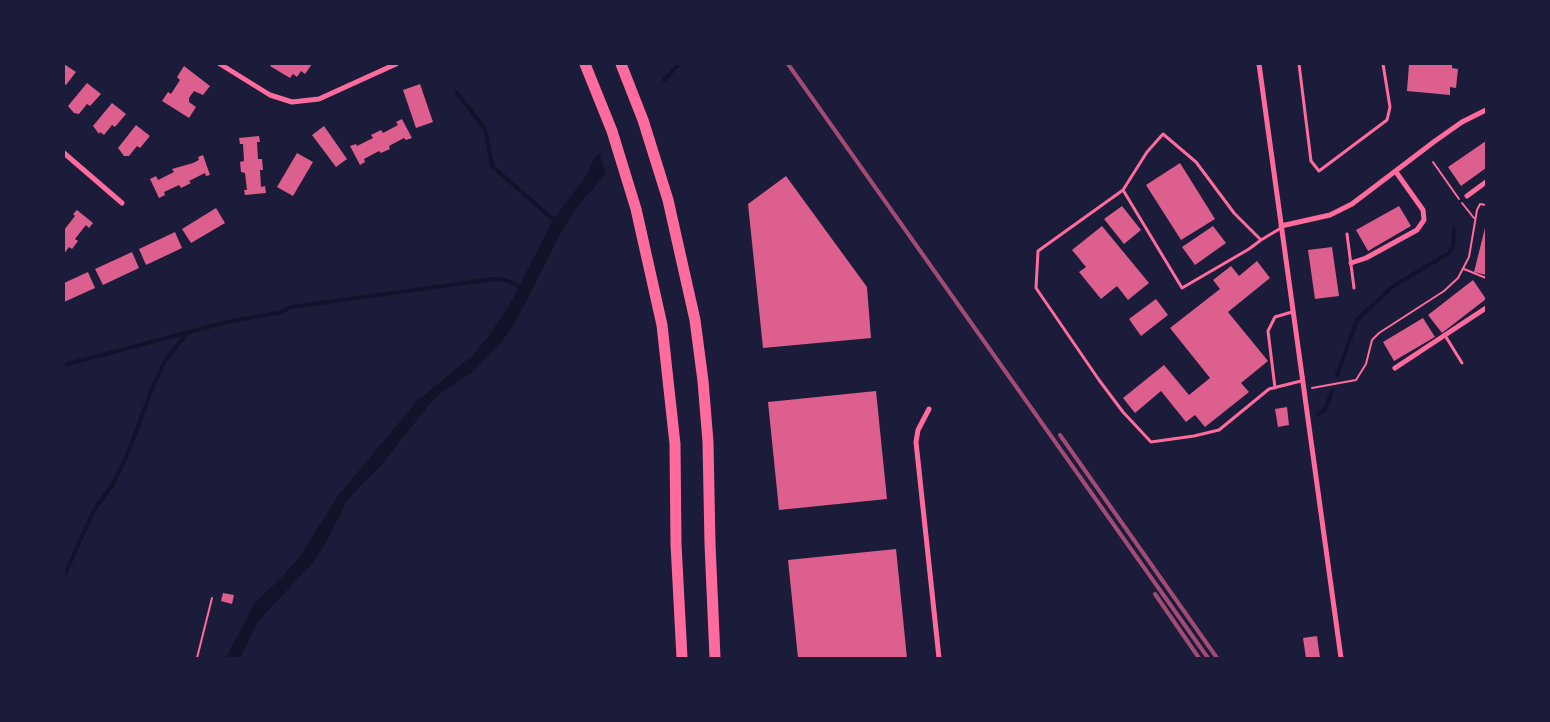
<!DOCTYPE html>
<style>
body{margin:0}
#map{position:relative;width:1550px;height:722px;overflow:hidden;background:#1b1b3a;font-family:Ubuntu,sans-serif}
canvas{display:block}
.frame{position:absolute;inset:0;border:65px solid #1b1b3a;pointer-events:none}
</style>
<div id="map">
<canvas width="1550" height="722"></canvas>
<div class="frame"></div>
</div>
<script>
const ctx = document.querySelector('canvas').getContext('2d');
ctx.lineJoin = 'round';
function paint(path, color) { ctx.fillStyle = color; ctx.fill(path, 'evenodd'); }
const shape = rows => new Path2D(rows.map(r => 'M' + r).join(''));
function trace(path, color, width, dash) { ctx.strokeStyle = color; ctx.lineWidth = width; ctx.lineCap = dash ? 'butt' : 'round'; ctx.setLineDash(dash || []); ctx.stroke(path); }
const water = shape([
 [599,153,606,174,580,203,561,232,514,325,496,349,474,371,442,392,428,406,378,469,359,487,346,503,324,546,310,566,258,621,240,658,226,658,254,604,284,575,301,555,337,497,417,401,473,355,488,337,510,304,553,220,589,172,592,162]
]);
const stream = shape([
 [664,80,679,64],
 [457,93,485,129,492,166,556,222],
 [64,365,227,322,282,312,291,307,494,279,506,280,523,288],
 [1337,375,1357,320,1392,287,1449,253,1453,246,1454,229],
 [1318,414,1325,410,1332,391],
 [64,576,94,510,113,484,127,455,154,384,166,359,187,334]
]);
const building = shape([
 [64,64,76,72,66,85,64,84],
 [272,64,312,64,305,74,301,71,297,77,293,74,290,78,270,66],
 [1409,64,1452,64,1452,68,1458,69,1456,88,1450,87,1450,95,1407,91],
 [184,66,210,86,203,95,194,91,189,98,189,102,196,107,189,118,162,101,168,92,171,94,180,80,177,77],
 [87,83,101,94,90,106,87,104,79,114,74,113,68,106],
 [420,84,433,122,416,128,403,90],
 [112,103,126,114,115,127,112,125,104,135,100,132,99,134,93,126],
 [402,119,412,138,406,140,404,138,389,146,390,149,381,153,379,151,364,159,365,162,360,165,350,146,356,144,357,146,373,138,371,135,381,130,383,133,398,125,396,122],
 [136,125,150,136,140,148,137,146,129,156,124,156,118,148],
 [324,126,347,159,336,167,312,135],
 [259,136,260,142,257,142,258,159,262,159,263,170,260,170,261,187,265,186,266,193,245,195,244,190,247,190,245,173,241,172,240,162,244,161,243,144,240,144,239,138],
 [1486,141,1486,168,1461,186,1448,167],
 [297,153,313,162,293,196,277,187],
 [203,155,210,175,206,176,205,173,189,181,191,183,181,188,179,185,164,192,165,195,159,198,150,179,156,176,158,180,174,172,172,169,193,163,199,160,198,157],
 [1180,163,1215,219,1181,240,1146,185],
 [786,176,867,287,871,338,763,348,748,204],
 [1122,206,1141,230,1124,244,1104,219],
 [1399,206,1411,226,1368,251,1356,230],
 [216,208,225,223,191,243,182,229],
 [77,210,93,223,89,228,86,225,75,239,78,241,72,249,69,247,64,254,64,230,75,216,73,214],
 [1486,224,1486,275,1474,272],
 [1102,226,1149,283,1128,300,1117,286,1101,299,1079,272,1086,267,1072,250],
 [1213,226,1226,243,1195,265,1182,247],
 [175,232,182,248,146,265,139,249],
 [1332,247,1339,296,1315,299,1308,250],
 [132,252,139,268,103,285,95,269],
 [1257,261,1270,278,1228,312,1268,361,1241,383,1249,392,1205,427,1195,415,1186,422,1161,391,1135,413,1123,398,1164,365,1189,395,1210,378,1170,328,1220,289,1213,280,1231,266,1239,276],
 [88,272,95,288,64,302,64,283],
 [1473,280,1486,299,1442,333,1428,315],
 [1156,299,1168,315,1141,336,1129,319],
 [1423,318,1435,337,1394,361,1383,342],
 [876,391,887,499,779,510,768,402],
 [1287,407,1289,425,1278,427,1275,409],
 [896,549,907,658,798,658,788,560],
 [223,593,234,595,232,604,221,601],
 [1317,636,1320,658,1306,658,1303,638]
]);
const path = shape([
 [1433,162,1459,199],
 [1462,203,1474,218],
 [1464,269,1486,278],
 [1312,388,1356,380,1366,364,1372,340,1379,333,1444,291,1458,278,1469,257,1477,210,1480,204,1486,205],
 [197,658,212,598]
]);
const service = shape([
 [1299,64,1311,161,1319,171,1387,120,1390,107,1383,64],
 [1123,190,1182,288,1249,249,1261,240],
 [1281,228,1261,240,1234,213,1196,162,1163,134,1147,152,1123,190,1038,251,1036,288,1099,380,1123,412,1151,442,1194,436,1219,430,1269,389,1301,381],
 [1347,234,1354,288],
 [1446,337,1462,363],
 [1275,388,1268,331,1275,317,1292,312]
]);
const minor = shape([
 [220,64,270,95,292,102,319,99,396,64],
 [1259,64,1341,658],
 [64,153,122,203],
 [1467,196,1486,182],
 [1281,226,1330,215,1352,204,1435,141,1462,122,1486,110],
 [1351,263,1366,258,1417,230,1424,220,1423,210,1396,172],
 [1395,368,1486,308],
 [929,409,918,430,916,442,939,658]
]);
const motorway = shape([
 [585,64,612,131,636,209,662,325,675,444,676,544,682,658],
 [621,64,643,120,668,200,695,320,703,381,708,442,710,544,715,658]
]);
const rail = shape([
 [788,64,1208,658],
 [1060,435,1217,658],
 [1155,594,1199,658]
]);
paint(water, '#12122b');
trace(stream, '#12122b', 4);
paint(building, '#dd5f8e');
trace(path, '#ff6b9d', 2);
trace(service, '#ff6b9d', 3);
trace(minor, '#ff6b9d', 5);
trace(motorway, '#ff6b9d', 11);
trace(rail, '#a44b75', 4);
</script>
